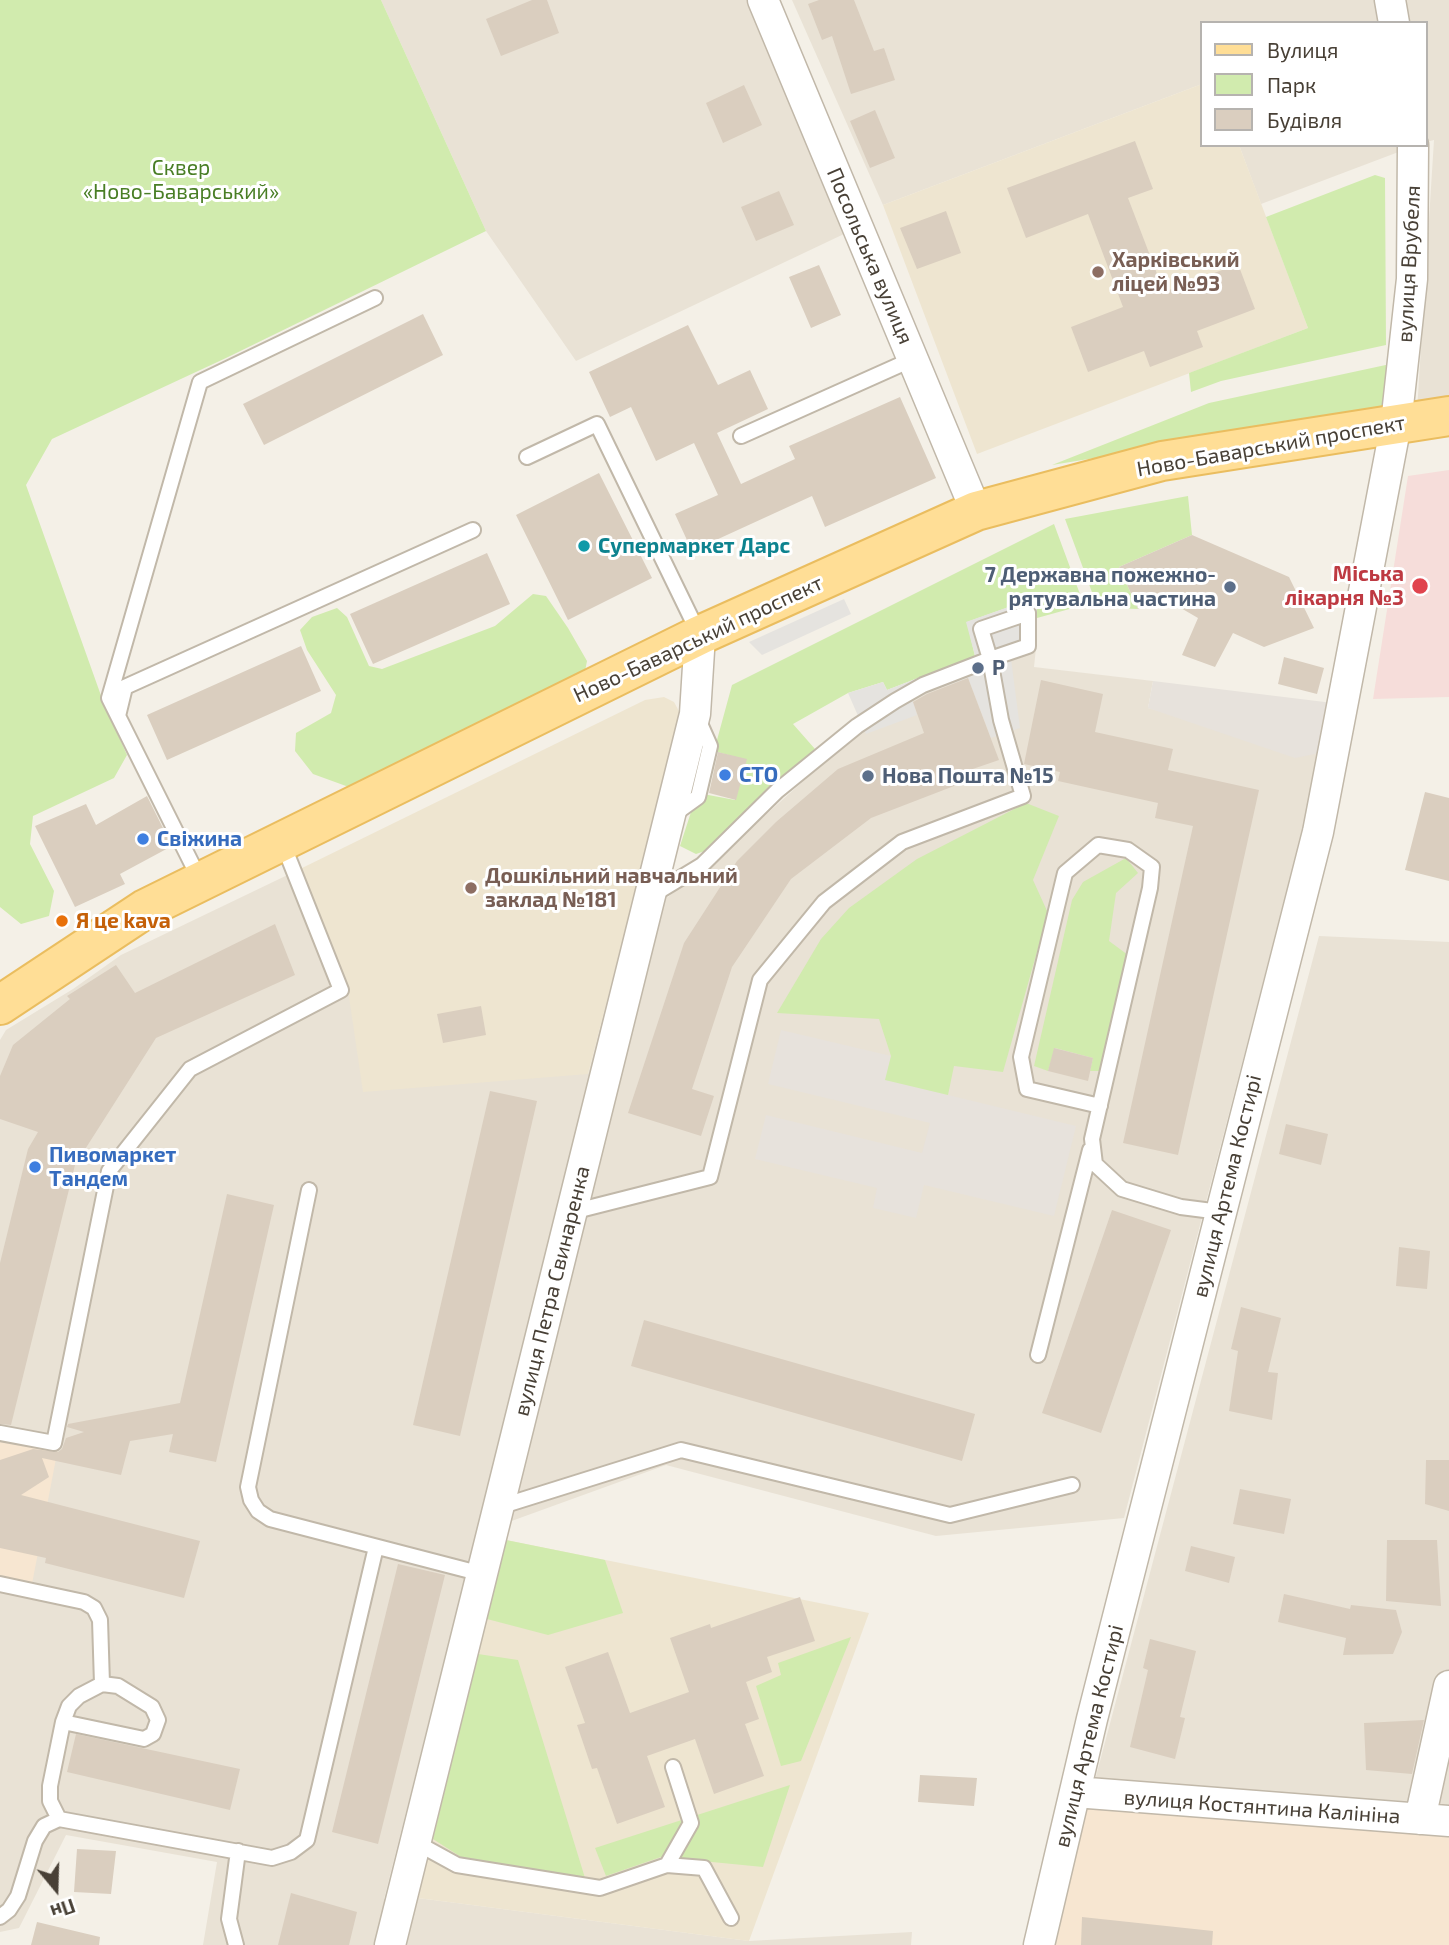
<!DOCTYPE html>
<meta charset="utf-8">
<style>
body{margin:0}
#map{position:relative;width:1449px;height:1945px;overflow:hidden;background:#f4f0e7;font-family:"Exo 2",sans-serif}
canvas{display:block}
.legend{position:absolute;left:1200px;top:21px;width:228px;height:126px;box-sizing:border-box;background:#fff;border:2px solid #b6b3af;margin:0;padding:9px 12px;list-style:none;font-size:21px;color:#484036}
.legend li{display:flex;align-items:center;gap:14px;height:35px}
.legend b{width:35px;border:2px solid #b6b3af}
.north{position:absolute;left:21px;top:1854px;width:70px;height:70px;-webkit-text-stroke:5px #fff;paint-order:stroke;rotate:161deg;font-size:19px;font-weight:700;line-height:28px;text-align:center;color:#484036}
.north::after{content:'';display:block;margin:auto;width:24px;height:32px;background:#484036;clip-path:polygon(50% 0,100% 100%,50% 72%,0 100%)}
</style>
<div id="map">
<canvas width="1449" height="1945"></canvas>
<ul class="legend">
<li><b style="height:9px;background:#ffde96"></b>Вулиця</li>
<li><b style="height:19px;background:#d1ebae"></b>Парк</li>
<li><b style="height:19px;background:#dacebf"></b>Будівля</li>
</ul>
<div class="north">Пн</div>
</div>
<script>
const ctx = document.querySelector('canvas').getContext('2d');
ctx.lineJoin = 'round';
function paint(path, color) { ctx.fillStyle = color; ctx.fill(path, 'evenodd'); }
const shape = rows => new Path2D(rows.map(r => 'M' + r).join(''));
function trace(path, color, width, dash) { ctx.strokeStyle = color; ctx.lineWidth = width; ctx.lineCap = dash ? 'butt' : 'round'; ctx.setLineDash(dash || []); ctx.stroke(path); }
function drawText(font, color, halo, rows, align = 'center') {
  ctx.font = font + ' "Exo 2",sans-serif'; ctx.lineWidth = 6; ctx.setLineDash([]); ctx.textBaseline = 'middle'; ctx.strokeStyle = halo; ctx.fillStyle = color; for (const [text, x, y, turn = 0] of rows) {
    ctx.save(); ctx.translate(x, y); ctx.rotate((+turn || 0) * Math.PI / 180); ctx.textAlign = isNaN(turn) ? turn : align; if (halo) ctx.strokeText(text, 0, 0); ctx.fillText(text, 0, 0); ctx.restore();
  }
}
const residential = shape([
 [381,0,748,0,844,234,576,361,486,231],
 [792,0,1449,0,1449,407,1417,411,1434,140,1426,142,1426,23,1202,23,1202,84,883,205],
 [1239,145,1417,145,1261,204],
 [1036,648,1034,667,1153,681,1148,708,1324,747,1124,1518,936,1536,666,1465,506,1523,480,1518,384,1899,418,1898,749,1941,912,1932,911,1945,203,1945,217,1862,66,1835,19,1928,0,1932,0,1040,6,1030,73,989,121,955,300,869,588,1074,631,907,668,897,760,820,859,731,912,699],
 [1319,936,1449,942,1449,1810,1095,1780]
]);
const commercial = shape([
 [0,1439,58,1448,32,1584,0,1578],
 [1081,1798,1449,1826,1449,1945,1046,1945]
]);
const industrial = shape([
 [1153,681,1333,703,1324,747,1315,754,1295,758,1148,708],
 [781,1030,891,1056,886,1080,1076,1126,1054,1216,924,1185,916,1218,873,1208,877,1188,755,1159,766,1115,922,1153,930,1123,768,1084]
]);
const education = shape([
 [1202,84,1202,145,1239,145,1308,328,977,454,883,205],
 [664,697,674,702,681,715,588,1074,363,1092,348,990,300,869,645,700],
 [506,1540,869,1613,749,1941,418,1898]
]);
const medical = shape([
 [1449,470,1449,697,1373,699,1408,476]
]);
const green = shape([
 [0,0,381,0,486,231,226,358,52,439,26,485,104,704,127,755,114,778,33,816,30,844,54,891,49,916,21,924,0,907],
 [1375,175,1385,178,1386,345,1221,381,1191,392,1189,373,1308,328,1266,217],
 [1395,363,1387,413,1168,446,1052,465,1209,403],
 [1188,496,1192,535,1119,567,1138,609,1113,608,1093,595,1065,519],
 [1054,524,1084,605,1037,618,1037,597,967,622,975,656,887,690,883,682,848,693,793,724,815,749,711,849,696,854,680,846,692,809,703,794,735,800,746,760,714,751,732,685],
 [533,594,546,596,568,628,587,661,582,687,372,789,346,786,313,774,295,751,296,733,331,713,336,695,307,650,300,630,312,617,337,608,347,617,369,666,382,669,495,626],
 [1026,803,1059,816,1033,880,1048,913,1003,1072,954,1066,948,1095,885,1080,891,1056,879,1019,777,1013,821,939,849,908,917,859],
 [1126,858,1138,873,1116,893,1109,941,1128,955,1100,1071,1090,1071,1093,1058,1055,1048,1048,1071,1034,1066,1072,900,1083,882],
 [506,1540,605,1560,623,1613,548,1635,487,1619],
 [851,1637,801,1761,781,1766,756,1686,781,1675,778,1663],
 [478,1654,518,1660,585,1878,461,1857,433,1839],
 [790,1785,763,1867,661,1857,606,1876,595,1848]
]);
const parking = shape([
 [1037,597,1036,648,1011,659,1020,728,991,738,968,678,912,698,917,715,866,734,848,693,883,682,887,690,975,656,966,622],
 [844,599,851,614,762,655,749,642]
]);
const building = shape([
 [532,0,547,0,559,33,501,56,486,19],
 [819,0,854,0,874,51,884,48,895,80,851,94,832,36,822,40,808,4],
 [744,85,762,125,723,143,706,103],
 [875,110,895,158,870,168,850,121],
 [1135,141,1153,189,1128,198,1164,292,1238,264,1255,309,1197,331,1203,347,1150,367,1144,351,1088,372,1071,327,1123,307,1088,214,1026,238,1007,188],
 [779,191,794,225,756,241,741,207],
 [946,211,961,253,917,269,900,228],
 [819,265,841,315,811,328,789,277],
 [423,314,443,355,264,445,243,404],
 [688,325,718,385,750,370,768,409,717,433,741,484,795,459,789,446,900,397,936,478,825,527,812,496,692,551,675,514,718,495,694,443,656,461,631,407,610,417,589,372],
 [599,473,652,578,568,620,516,515],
 [1192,535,1289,577,1314,628,1264,647,1233,633,1215,667,1182,655,1198,618,1167,600,1138,609,1119,567],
 [487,553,510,604,373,664,350,614],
 [301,646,321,691,167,760,147,715],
 [1284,657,1324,668,1317,694,1278,684],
 [968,678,999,760,964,772,967,781,871,818,791,879,732,967,692,1089,714,1096,701,1136,628,1113,684,943,737,861,776,822,838,769,924,733,913,702,927,694],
 [1041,680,1103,694,1095,732,1173,749,1168,770,1259,790,1178,1155,1123,1143,1193,826,1155,818,1158,803,1058,781,1060,772,1024,764],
 [718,752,747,759,736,800,709,793],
 [1425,792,1449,798,1449,881,1405,870],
 [147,796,172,846,120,874,125,884,75,907,35,826,86,804,96,825],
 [275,924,295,975,156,1038,75,1165,11,1425,0,1424,0,1263,28,1149,38,1132,0,1119,0,1076,13,1045,70,999,67,996,116,965,135,993],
 [481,1006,486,1035,443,1043,437,1014],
 [1054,1048,1093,1058,1088,1081,1048,1071],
 [490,1091,537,1101,460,1436,413,1425],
 [1286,1124,1328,1134,1321,1165,1279,1154],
 [227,1194,274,1205,216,1462,169,1452,173,1434,130,1441,121,1475,42,1458,49,1477,21,1495,200,1541,184,1598,45,1563,46,1558,0,1548,0,1460,33,1449,58,1452,62,1449,66,1438,84,1432,67,1427,68,1424,180,1403],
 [1112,1210,1171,1230,1101,1433,1042,1413],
 [1399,1247,1430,1251,1427,1289,1396,1286],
 [1241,1307,1281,1318,1268,1372,1278,1373,1272,1420,1229,1411,1238,1351,1231,1349],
 [644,1320,975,1414,962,1461,631,1366],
 [1426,1460,1449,1460,1449,1511,1425,1504],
 [1240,1489,1291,1499,1284,1534,1233,1524],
 [1387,1540,1437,1540,1441,1606,1386,1601],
 [1191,1546,1235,1557,1229,1583,1185,1571],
 [398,1564,445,1575,378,1844,332,1832],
 [1284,1594,1350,1609,1351,1605,1396,1610,1402,1632,1393,1654,1343,1655,1346,1638,1278,1622],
 [800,1597,815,1641,767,1657,772,1672,746,1682,759,1719,745,1724,764,1776,714,1794,695,1739,647,1756,665,1807,617,1824,597,1768,592,1769,577,1725,585,1723,565,1667,608,1652,630,1713,689,1692,670,1638,710,1624,711,1628],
 [1150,1639,1196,1651,1180,1717,1185,1718,1175,1759,1130,1747,1148,1670,1143,1668],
 [1424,1720,1412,1774,1366,1770,1364,1723],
 [76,1734,240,1769,230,1810,67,1772],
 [920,1775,977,1778,974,1806,918,1802],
 [77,1849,116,1851,111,1894,74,1892],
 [291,1893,357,1912,349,1945,278,1945],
 [1082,1917,1213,1931,1212,1945,1081,1945],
 [37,1922,100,1937,99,1945,31,1945]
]);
const lane = shape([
 [741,436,913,359],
 [527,457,597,424,699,634],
 [118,716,125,687,473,530],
 [673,815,698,797,710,746,698,719],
 [200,880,109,698,200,382,375,298],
 [1100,1106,1027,1089,1021,1057,1065,873,1098,845,1128,850,1152,867,1150,888,1092,1139,1095,1164,1122,1189,1181,1207,1220,1212],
 [309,1190,248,1487,251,1500,258,1511,270,1519,482,1574],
 [572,1212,710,1177,760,980,824,902,902,842,1023,796,1001,720,990,659,981,629,1028,613,1028,646,990,659,923,685,895,701,857,726,777,791,702,865,651,896],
 [1038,1355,1090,1150],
 [0,1433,54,1443,109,1171,190,1069,341,990,283,844],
 [499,1507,681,1450,950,1515,1072,1485],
 [0,1584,84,1602,94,1608,100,1620,102,1684],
 [59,1819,50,1801,50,1786,63,1722,69,1706,79,1696,102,1684,118,1686,152,1707,158,1720,153,1734,144,1739,63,1722],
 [415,1842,457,1865,600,1888,667,1865,691,1823,673,1767],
 [667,1865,704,1868,731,1918],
 [0,1917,9,1910,18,1896,35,1841,44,1826,59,1819,272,1858,291,1852,307,1840,376,1547],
 [236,1945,229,1919,238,1851]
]);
const street = shape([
 [763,0,976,511],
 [1390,0,1394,23],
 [1075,1792,1449,1821],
 [1420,1819,1449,1686],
 [390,1945,695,714,700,635],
 [1039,1945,1092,1719,1318,832,1396,424,1412,279,1413,145]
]);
const primary = shape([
 [0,1005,145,909,700,635,976,511,1162,461,1449,416]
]);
const markers = [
 [1098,272,7,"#8d6e63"],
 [584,546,7,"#0f9aa8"],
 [1420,586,9,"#e0444e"],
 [1230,587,7,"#5c6f8a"],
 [978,668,7,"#5c6f8a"],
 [725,775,7,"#3f7fe0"],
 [868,776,7,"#5c6f8a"],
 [143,839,7,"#3f7fe0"],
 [471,888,7,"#8d6e63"],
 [62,921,7,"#e8710a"],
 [35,1167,7,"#3f7fe0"]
];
const parkNames = [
 ["Сквер",181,168],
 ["«Ново-Баварський»",181,192]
];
const streetNames = [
 ["Посольська вулиця",870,256,67],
 ["вулиця Врубеля",1409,264,-87],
 ["Ново-Баварський проспект",1271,446,-10],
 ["Ново-Баварський проспект",698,639,-25],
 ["вулиця Артема Костирі",1227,1186,-76],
 ["вулиця Петра Свинаренка",552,1291,-76],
 ["вулиця Артема Костирі",1089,1736,-76],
 ["вулиця Костянтина Калініна",1262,1807,4]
];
const educationNames = [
 ["Харківський",1112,260],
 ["ліцей №93",1112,284],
 ["Дошкільний навчальний",485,876],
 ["заклад №181",485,900]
];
const cultureNames = [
 ["Супермаркет Дарс",598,546]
];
const healthNames = [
 ["Міська",1404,574],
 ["лікарня №3",1404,598]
];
const serviceNames = [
 ["7 Державна пожежно-",1216,575,"right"],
 ["рятувальна частина",1216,599,"right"],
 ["Р",992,668],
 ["Нова Пошта №15",882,776]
];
const shopNames = [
 ["СТО",739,775],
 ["Свіжина",157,839],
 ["Пивомаркет",49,1155],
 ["Тандем",49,1179]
];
const foodNames = [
 ["Я це kava",76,921]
];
paint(residential, '#e9e2d5');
paint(commercial, '#f7e6d1');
paint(industrial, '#e7e2dc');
paint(education, '#eee5d0');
paint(medical, '#f6ddda');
paint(green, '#d1ebae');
paint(parking, '#e5e3df');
paint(building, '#dacebf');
trace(lane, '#c1b8a9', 18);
trace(street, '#c1b8a9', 33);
trace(primary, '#eabd5f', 42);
trace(lane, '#fff', 14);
trace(street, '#fff', 30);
trace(primary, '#ffde96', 38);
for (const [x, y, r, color] of markers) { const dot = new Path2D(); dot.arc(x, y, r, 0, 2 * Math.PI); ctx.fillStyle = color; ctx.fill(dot); trace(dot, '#fff', 2.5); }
drawText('21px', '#497e25', '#fff', parkNames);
drawText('21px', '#484036', '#fff', streetNames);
drawText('bold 21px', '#785e54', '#fff', educationNames, 'left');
drawText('bold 21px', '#0d838f', '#fff', cultureNames, 'left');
drawText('bold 21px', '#be3a42', '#fff', healthNames, 'right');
drawText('bold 21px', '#4e5e75', '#fff', serviceNames, 'left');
drawText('bold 21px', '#366cbe', '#fff', shopNames, 'left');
drawText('bold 21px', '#c56008', '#fff', foodNames, 'left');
</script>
